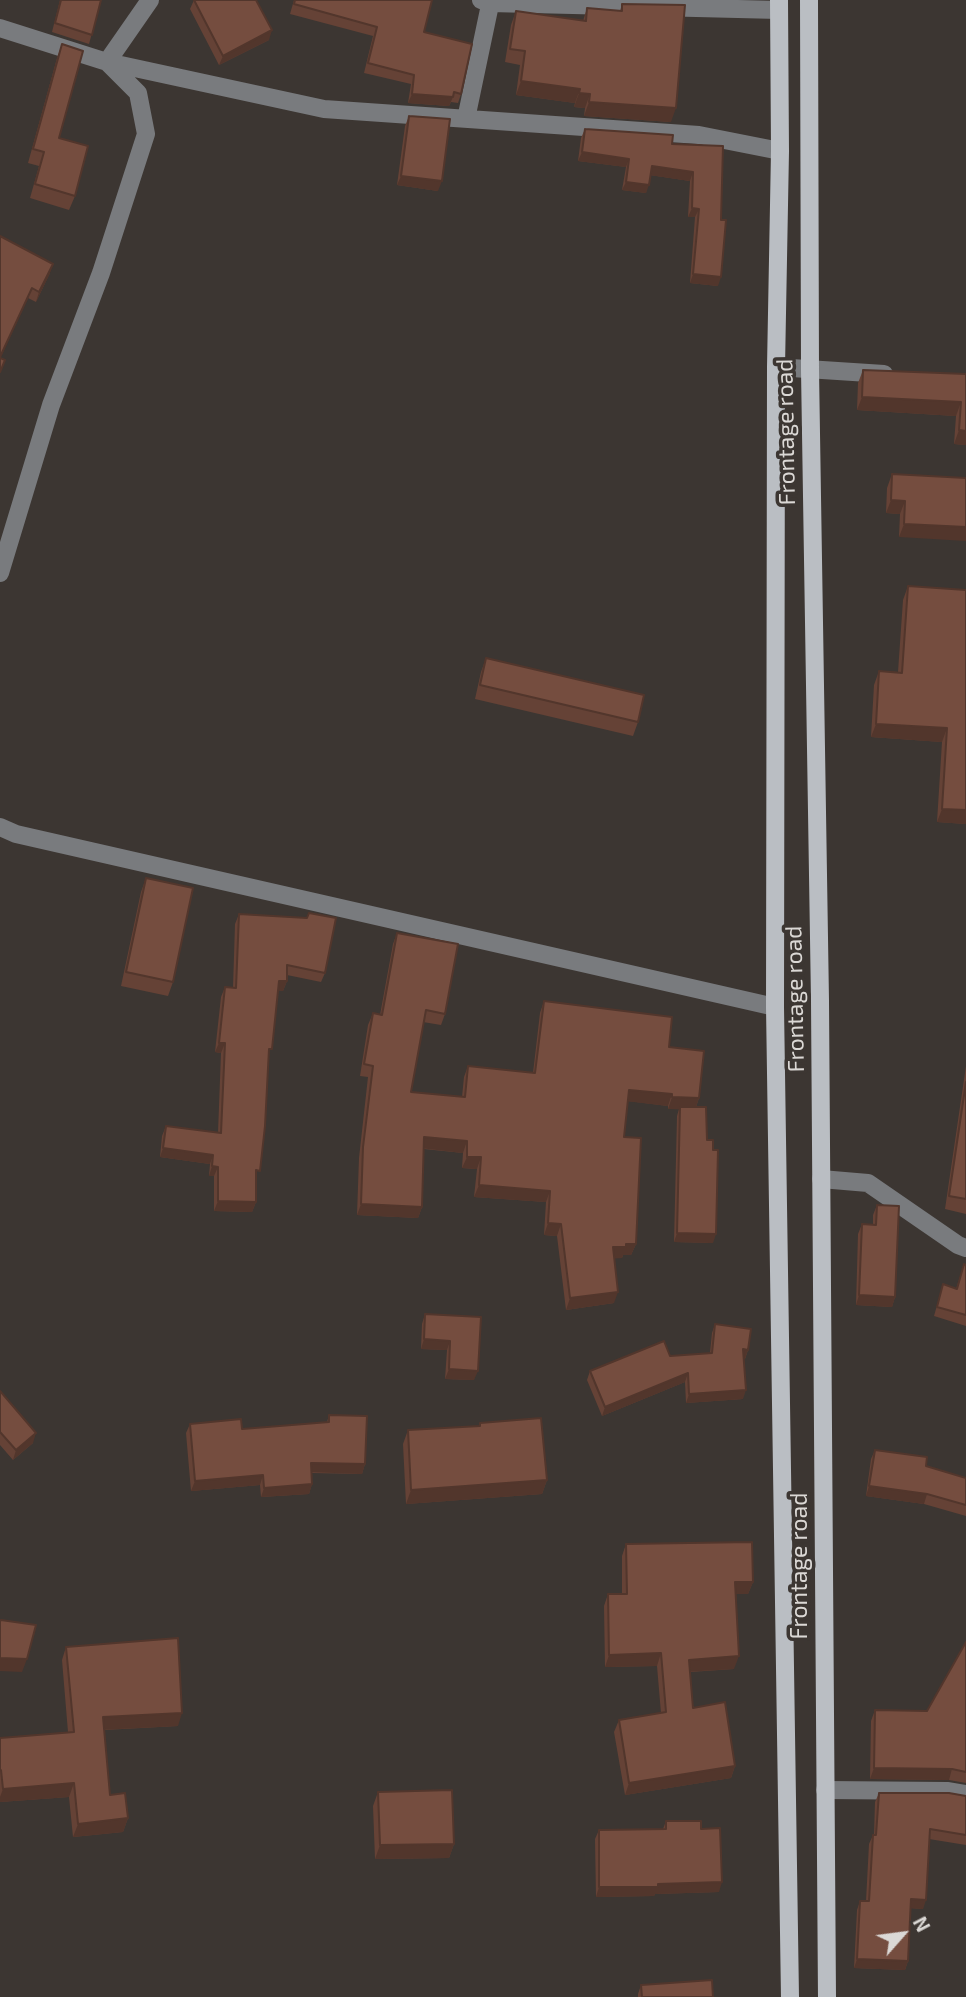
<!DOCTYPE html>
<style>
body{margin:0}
#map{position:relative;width:966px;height:1997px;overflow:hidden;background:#3c3632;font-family:"Exo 2",sans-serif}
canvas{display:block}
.north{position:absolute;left:868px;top:1899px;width:70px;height:70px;-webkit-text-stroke:5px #3c3632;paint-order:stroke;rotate:62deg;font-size:19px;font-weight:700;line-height:28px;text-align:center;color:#dbd8d5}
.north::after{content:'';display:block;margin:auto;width:24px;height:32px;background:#dbd8d5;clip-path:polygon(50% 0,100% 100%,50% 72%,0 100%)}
</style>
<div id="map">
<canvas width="966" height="1997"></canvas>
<div class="north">N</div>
</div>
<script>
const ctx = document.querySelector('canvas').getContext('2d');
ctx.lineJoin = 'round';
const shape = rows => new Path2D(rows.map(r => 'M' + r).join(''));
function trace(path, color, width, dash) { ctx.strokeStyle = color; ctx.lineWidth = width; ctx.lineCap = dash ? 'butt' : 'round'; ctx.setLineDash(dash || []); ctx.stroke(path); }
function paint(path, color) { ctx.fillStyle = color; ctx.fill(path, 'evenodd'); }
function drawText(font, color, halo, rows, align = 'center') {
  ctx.font = font + ' "Exo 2",sans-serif'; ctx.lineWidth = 7; ctx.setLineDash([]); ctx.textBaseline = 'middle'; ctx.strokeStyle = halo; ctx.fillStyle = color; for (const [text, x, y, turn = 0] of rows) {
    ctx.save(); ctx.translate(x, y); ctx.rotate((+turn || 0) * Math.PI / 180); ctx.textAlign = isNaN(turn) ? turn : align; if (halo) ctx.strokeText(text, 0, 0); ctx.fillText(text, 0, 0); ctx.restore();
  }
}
const minor = shape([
 [481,0,490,3,779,10],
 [0,28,107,62,324,109,699,135,780,151],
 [466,119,491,0],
 [776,367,884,374],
 [0,573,51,405,101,273,146,134,138,93,107,62,150,0],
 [0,827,16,834,775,1007],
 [821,1179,868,1183,958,1245,966,1248],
 [825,1790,947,1791,966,1794]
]);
const major = shape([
 [779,0,780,151,776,367,775,1007,790,1997],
 [809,0,810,370,820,1001,827,1997]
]);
const wall = shape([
 [60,0,101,0,89,44,52,32],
 [194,0,269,40,219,65,190,9],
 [294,0,432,0,424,32,461,94,458,103,451,102,449,106,408,103,411,84,364,73,373,36,290,14],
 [622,4,671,122,584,116,585,108,574,107,575,103,516,95,520,65,505,62,511,25,516,11,583,21,587,8,620,11],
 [62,44,59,138,75,196,69,210,30,198,39,166,28,163,57,58],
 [409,116,438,191,397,185,405,126],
 [585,129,672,144,723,146,718,286,690,283,695,217,688,217,690,181,650,175,646,193,622,190,626,167,578,161,581,138],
 [0,236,50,273,36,302,28,298,0,358,5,360,0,373],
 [863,370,966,374,966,445,954,444,956,416,857,410,858,383],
 [892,474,966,478,899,537,900,514,886,513,887,488],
 [908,586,966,590,966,824,937,822,942,742,871,737,874,685,879,671,898,672,903,600],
 [486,658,638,722,633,736,475,699,481,672],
 [146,878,173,982,168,996,121,986,141,892],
 [309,913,325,973,321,982,287,975,287,981,283,991,278,990,268,1058,256,1180,256,1202,252,1212,214,1211,214,1176,209,1176,210,1164,160,1157,162,1136,166,1126,218,1133,221,1053,215,1052,221,997,225,987,233,988,235,924,239,914,307,918],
 [397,933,445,1014,441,1025,423,1022,411,1092,462,1097,464,1077,468,1066,533,1073,540,1013,544,1001,669,1047,699,1098,696,1107,707,1140,713,1243,674,1242,677,1116,679,1109,668,1109,668,1106,628,1101,624,1137,636,1244,631,1255,623,1255,622,1258,614,1258,614,1303,566,1310,557,1236,544,1235,546,1202,474,1197,477,1169,462,1168,463,1153,424,1149,422,1207,418,1218,357,1215,359,1158,368,1077,360,1076,368,1025,373,1013,380,1015,393,944],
 [966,1066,966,1214,945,1209],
 [877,1205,895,1297,892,1307,856,1305,858,1234,862,1224,873,1224,873,1215],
 [964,1264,966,1265,966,1326,934,1316,943,1284,956,1289],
 [425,1314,481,1317,474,1380,445,1379,447,1350,421,1349,422,1324],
 [715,1324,748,1350,745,1359,744,1359,743,1399,686,1403,685,1382,602,1416,587,1380,590,1371,670,1356,710,1353,712,1333],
 [0,1391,33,1443,13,1460,0,1445],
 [329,1415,365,1464,362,1474,312,1473,312,1484,309,1494,261,1497,260,1485,191,1491,186,1433,190,1424,242,1429,327,1422],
 [480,1423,547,1480,542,1494,406,1504,403,1444,408,1430,479,1426],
 [875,1450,966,1478,966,1516,924,1504,866,1496,871,1459],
 [626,1544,753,1582,748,1594,735,1594,734,1669,690,1672,693,1708,735,1766,731,1778,625,1795,614,1732,619,1720,661,1713,657,1666,605,1667,604,1606,608,1594,622,1594,622,1556],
 [966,1642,966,1783,949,1780,870,1779,871,1721,875,1710,927,1711],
 [66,1647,178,1726,104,1730,110,1795,128,1818,123,1832,73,1837,69,1797,0,1802,0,1738,68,1732,62,1660],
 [378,1792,454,1844,449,1858,375,1859,373,1806],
 [879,1793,966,1796,966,1845,929,1839,923,1909,910,1908,908,1961,905,1970,854,1968,857,1910,860,1901,866,1901,869,1844,873,1835,874,1835,875,1802],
 [666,1821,701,1829,719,1892,655,1894,654,1896,596,1897,595,1839,599,1830,663,1829],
 [641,1985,713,1997,638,1997,638,1994]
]);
const shadedWall = shape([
 [272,30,269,40,219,65,223,56],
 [521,81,580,89,575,103,516,95],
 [579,93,590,94,585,108,574,107],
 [412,94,453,97,449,106,408,103],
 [589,102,676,108,671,122,584,116],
 [582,152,629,159,626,167,578,161],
 [652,166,693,172,690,181,649,175],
 [401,176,442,181,438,191,397,185],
 [626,182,649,185,646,193,622,190],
 [692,208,699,209,695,217,688,217],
 [53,264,50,273,36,302,39,292],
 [693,274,721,277,718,286,690,283],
 [32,288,28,298,0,359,0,357],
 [862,397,961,402,956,416,857,410],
 [959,430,966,431,966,445,954,444],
 [891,500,905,501,900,514,886,513],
 [904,524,966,527,966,541,899,537],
 [876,724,947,728,942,742,871,737],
 [942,809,966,810,966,824,937,822],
 [279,981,287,981,283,991,275,990],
 [219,1043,225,1043,221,1053,215,1052],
 [629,1090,672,1094,668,1106,625,1101],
 [672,1097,699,1098,695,1110,668,1109],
 [424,1137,467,1141,463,1153,420,1148],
 [163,1148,213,1155,210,1164,160,1157],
 [467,1157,481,1157,477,1169,462,1168],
 [212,1166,218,1167,214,1176,209,1176],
 [479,1185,550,1191,546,1202,474,1197],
 [218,1201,256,1202,252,1212,214,1211],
 [361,1204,422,1207,418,1218,357,1215],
 [548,1223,561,1224,557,1236,544,1235],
 [677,1233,716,1234,713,1243,674,1242],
 [626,1244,636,1244,631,1255,623,1255,622,1258,608,1259,613,1247],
 [618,1292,614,1303,566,1310,570,1298],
 [859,1295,895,1297,892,1307,856,1305],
 [424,1339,450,1341,447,1350,421,1349],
 [743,1349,748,1350,745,1359,740,1358],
 [449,1369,478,1371,474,1380,445,1379],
 [688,1373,685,1382,602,1416,605,1407],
 [746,1390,743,1399,686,1403,689,1394],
 [36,1433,33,1443,13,1460,16,1450],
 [311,1463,365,1464,362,1474,307,1472],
 [263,1475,260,1485,191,1491,195,1481],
 [547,1480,542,1494,406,1504,411,1490],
 [312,1484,309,1494,261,1497,264,1488],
 [869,1486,927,1494,924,1504,866,1496],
 [735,1582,753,1582,748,1594,730,1594],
 [661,1653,657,1666,605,1667,609,1655],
 [739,1656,734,1669,684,1672,689,1660],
 [0,1658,27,1659,22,1672,0,1671],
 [182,1713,178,1726,98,1730,103,1717],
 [735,1766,731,1778,625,1795,629,1783],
 [874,1768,952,1769,949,1780,870,1779],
 [74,1783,69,1797,0,1802,0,1797,3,1789],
 [128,1818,123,1832,73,1837,78,1824],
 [454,1844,449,1858,375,1859,380,1845],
 [722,1882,719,1892,655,1894,654,1896,596,1897,599,1887],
 [911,1899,926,1900,923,1909,907,1908],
 [857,1959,908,1961,905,1970,854,1968]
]);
const building = shape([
 [61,0,101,0,92,35,55,23,61,0],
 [194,0,256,0,272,30,223,56,194,0],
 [295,0,432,0,424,32,472,44,461,94,454,92,453,97,412,94,414,75,368,63,377,27,294,4,295,0],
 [622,4,685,5,676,108,589,102,590,94,579,93,580,89,521,81,525,51,510,49,516,11,586,21,587,8,622,11,622,4],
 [62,44,83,51,59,138,88,146,75,196,35,184,44,152,33,149,62,44],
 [409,116,450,119,442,181,401,176,409,116],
 [585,129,673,135,672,144,723,146,721,220,726,220,721,277,693,274,699,209,692,208,693,172,652,166,649,185,626,182,629,159,582,152,585,129],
 [0,236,53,264,39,292,32,288,0,357,0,236],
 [0,358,5,360,0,372,0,358],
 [863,370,966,374,966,431,959,430,961,402,862,397,863,370],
 [892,474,966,478,966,527,904,524,905,501,891,500,892,474],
 [908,586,966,590,966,810,942,809,947,728,876,724,879,671,902,673,908,586],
 [486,658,644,695,638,722,480,685,486,658],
 [146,878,193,888,173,982,126,972,146,878],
 [309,913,336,918,325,973,287,965,287,981,279,981,272,1049,269,1049,265,1126,260,1171,256,1170,256,1202,218,1201,218,1167,212,1166,213,1155,163,1148,166,1126,221,1133,225,1043,219,1043,225,987,236,988,239,914,307,918,309,913],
 [397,933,458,944,445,1014,426,1010,411,1092,465,1097,468,1066,535,1073,544,1001,672,1017,669,1047,704,1051,699,1098,672,1097,672,1094,629,1090,624,1137,641,1138,636,1244,626,1244,626,1247,613,1247,618,1292,570,1298,561,1224,548,1223,550,1191,479,1185,481,1157,467,1157,467,1141,424,1137,422,1207,361,1204,363,1147,373,1066,364,1064,373,1013,382,1015,397,933],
 [966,1082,966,1199,949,1196,966,1082],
 [680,1107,706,1107,707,1140,713,1140,713,1150,718,1150,716,1234,677,1233,680,1107],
 [877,1205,899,1206,895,1297,859,1295,862,1224,876,1225,877,1205],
 [964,1264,966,1265,966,1315,937,1307,943,1284,957,1289,964,1264],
 [425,1314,481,1317,478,1371,449,1369,450,1341,424,1339,425,1314],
 [715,1324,751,1329,748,1350,743,1349,746,1390,689,1394,688,1373,605,1407,590,1371,664,1341,670,1356,712,1353,715,1324],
 [0,1391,36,1433,16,1450,0,1432,0,1391],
 [329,1415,367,1416,365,1464,311,1463,312,1484,264,1488,263,1475,195,1481,190,1424,241,1419,242,1429,329,1422,329,1415],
 [541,1418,547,1480,411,1490,408,1430,480,1426,480,1423,541,1418],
 [875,1450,927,1457,926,1466,966,1478,966,1505,927,1494,869,1486,875,1450],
 [752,1542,753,1582,735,1582,739,1656,689,1660,693,1708,725,1702,735,1766,629,1783,619,1720,666,1712,661,1653,609,1655,608,1594,627,1594,626,1544,752,1542],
 [1,1620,36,1625,27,1659,0,1658,0,1621,1,1620],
 [178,1638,182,1713,103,1717,110,1795,125,1793,128,1818,78,1824,74,1783,3,1789,1,1770,0,1770,0,1738,74,1732,66,1647,178,1638],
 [966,1642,966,1772,952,1769,874,1768,875,1710,927,1711,966,1642],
 [452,1790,454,1844,380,1845,378,1792,452,1790],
 [879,1793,949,1793,966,1796,966,1835,930,1829,926,1900,911,1899,908,1961,857,1959,860,1901,869,1901,873,1835,876,1835,879,1793],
 [666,1821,701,1821,701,1829,720,1828,722,1882,658,1884,658,1887,599,1887,599,1830,666,1829,666,1821],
 [712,1980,713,1997,642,1997,641,1985,712,1980]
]);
const streetNames = [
 ["Frontage road",786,432,-91],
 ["Frontage road",795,999,-91],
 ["Frontage road",799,1566,-90]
];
trace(minor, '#797b7e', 18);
trace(major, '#babec3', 18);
paint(wall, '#654236');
paint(shadedWall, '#52362c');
paint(building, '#754d3f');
trace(building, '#52362c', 2);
drawText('23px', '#dbd8d5', '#3c3632', streetNames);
</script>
